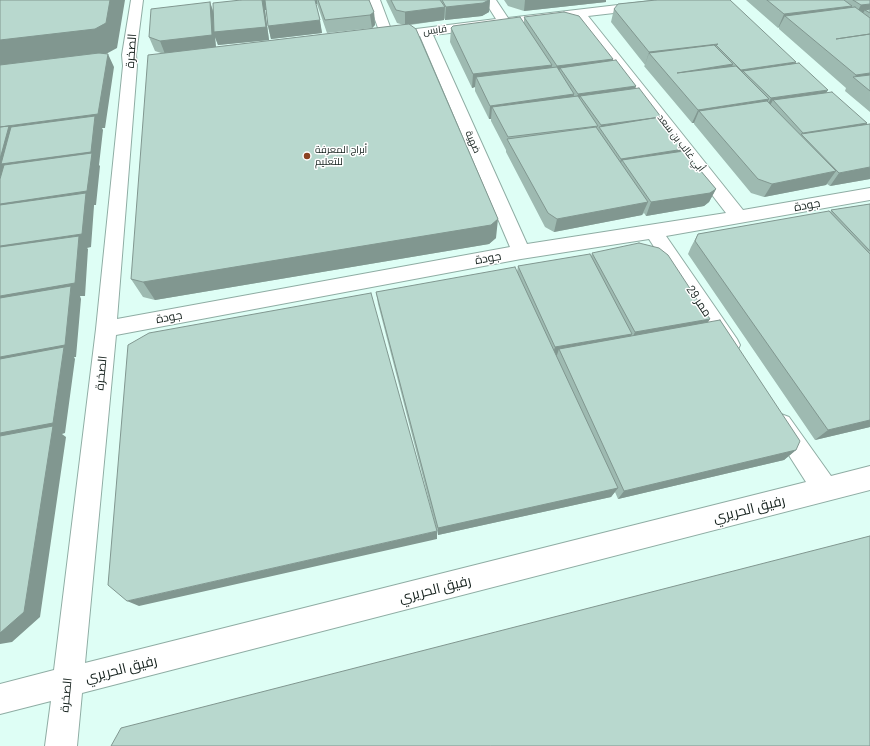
<!DOCTYPE html>
<meta charset="utf-8">
<style>
body{margin:0}
canvas{display:block;background:#defef5}
</style>
<canvas width="870" height="746"></canvas>
<script>
const ctx = document.querySelector('canvas').getContext('2d');
ctx.lineJoin = 'round';
const shape = rows => new Path2D(rows.map(r => 'M' + r).join(''));
function trace(path, color, width, dash) { ctx.strokeStyle = color; ctx.lineWidth = width; ctx.lineCap = dash ? 'butt' : 'round'; ctx.setLineDash(dash || []); ctx.stroke(path); }
function paint(path, color) { ctx.fillStyle = color; ctx.fill(path, 'evenodd'); }
function drawText(font, color, halo, rows, align = 'center') {
  ctx.font = font + ' Barlow,Cairo,sans-serif'; ctx.lineWidth = 3; ctx.setLineDash([]); ctx.textBaseline = 'middle'; ctx.strokeStyle = halo; ctx.fillStyle = color; for (const [text, x, y, turn = 0] of rows) {
    ctx.save(); ctx.translate(x, y); ctx.rotate((+turn || 0) * Math.PI / 180); ctx.textAlign = isNaN(turn) ? turn : align; if (halo) ctx.strokeText(text, 0, 0); ctx.fillText(text, 0, 0); ctx.restore();
  }
}
const minor = shape([
 [131,0,143,0,136,55,137,66,117,319,510,247,420,36,388,40,382,39,368,0,380,0,392,32,496,19,484,0,496,0,508,18,660,0,698,0,692,4,588,16,743,210,870,188,870,200,666,236,737,339,740,345,737,351,729,354,721,351,649,239,521,259,116,335,85,663,806,482,769,424,773,417,781,414,789,417,831,476,870,466,870,490,82,693,77,746,45,746,51,701,0,714,0,684,54,670,96,329,123,66,122,55,131,0],
 [576,18,726,213,527,244,433,35,576,18]
]);
const wall = shape([
 [241,0,369,0,374,12,375,25,372,28,327,33,317,4,316,4,322,33,271,39,268,26,266,10,265,10,269,40,218,45,215,37,216,47,404,25,397,23,386,0,490,0,489,12,482,16,445,20,444,18,444,20,410,25,496,238,489,244,155,300,143,297,131,279,164,54,155,51,149,37,210,2,214,13],
 [504,0,606,0,606,2,524,11,508,6],
 [746,0,870,0,870,112,845,91,846,88,779,29,779,27,778,28],
 [614,9,795,64,826,93,867,123,866,125,870,124,870,179,830,186,827,184,826,185,764,197,751,193,694,124,694,123,692,123,644,66,645,65,611,22],
 [524,17,613,59,613,61,636,86,635,88,660,117,684,149,684,151,716,189,709,202,704,206,646,216,644,213,642,215,554,232,545,227,506,152,506,150,491,121,491,119,489,119,475,91,475,87,472,88,450,42,451,28,524,22],
 [870,204,870,427,815,440,688,254,691,247,698,234,830,212,831,210],
 [592,253,710,319,708,322,796,450,784,460,618,499,615,492,611,497,438,535,378,304,376,292,517,272,518,266,591,256]
]);
const shadedWall = shape([
 [110,0,125,0,117,48,106,54,0,66,0,40],
 [262,0,265,0,267,10,265,10,269,40,218,45,215,37,216,48,165,54,160,41,210,2,214,15],
 [314,0,317,0,317,4,315,4],
 [490,0,489,12,482,16,445,20,446,7],
 [525,0,606,0,606,2,524,11],
 [870,4,870,13,865,10,860,18,853,19,861,5],
 [852,6,845,19,785,16,779,27,778,28,784,14],
 [445,7,444,20,405,25,405,12],
 [374,12,375,25,372,28,370,15],
 [320,20,322,33,271,39,268,26],
 [718,44,716,45,711,57,649,53,645,65,649,52],
 [108,54,114,67,105,128,102,128,103,130,99,165,100,166,96,205,94,205,94,206,91,247,87,248,88,249,85,296,80,296,81,299,76,357,74,357,75,359,65,433,62,434,66,437,40,617,12,642,0,644,0,127],
 [613,59,610,72,560,68,558,79,554,79,557,66],
 [796,62,789,75,743,71,738,83,735,83,741,70],
 [733,64,727,78,677,73],
 [552,65,550,79,476,77,475,87,472,88,473,74],
 [870,73,870,85,854,78,856,75],
 [636,86,632,100,580,96,578,107,575,107,578,94],
 [828,90,820,103,773,100,767,111,764,112,771,98],
 [574,94,572,108,492,107,491,119,489,119,490,106],
 [769,99,761,112,699,111,694,123,692,123,698,110],
 [661,117,656,130,600,128,601,125],
 [867,123,858,136,802,135,803,133],
 [684,149,679,163,622,160,618,172,617,172,621,159],
 [870,167,870,179,830,186,839,173],
 [836,171,826,185,764,197,772,184],
 [716,189,709,202,704,206,646,216,651,202],
 [648,202,642,215,554,232,557,219],
 [498,219,496,238,489,244,155,300,143,282],
 [710,319,702,331,629,344,635,332],
 [632,334,626,346,559,349,556,358,551,359,555,347],
 [870,420,870,427,815,440,828,430],
 [796,450,784,460,618,499,624,491],
 [618,488,611,497,438,535,438,528],
 [437,531,437,539,139,606,127,601]
]);
const building = shape([
 [0,0,110,0,106,23,95,29,0,40,0,0],
 [241,0,262,0,266,27,214,32,213,3,241,0],
 [265,0,315,0,320,20,268,26,265,0],
 [318,0,369,0,374,12,370,15,325,20,318,0],
 [391,0,440,0,445,7,405,12,396,10,391,0],
 [442,0,489,0,483,3,446,7,442,0],
 [656,0,730,0,796,62,741,70,716,45,718,44,649,52,614,9,618,4,656,0],
 [767,0,844,0,852,6,784,14,767,0],
 [853,0,870,0,870,4,861,5,853,0],
 [210,2,212,35,160,41,149,37,151,9,210,2],
 [855,7,870,18,870,34,836,39,870,34,870,73,856,75,785,16,855,7],
 [870,9,870,13,865,10,870,9],
 [564,12,579,16,613,59,557,66,524,17,564,12],
 [520,17,552,65,473,74,451,28,453,26,520,17],
 [409,24,416,29,498,219,491,225,143,282,131,279,148,55,409,24],
 [714,45,733,64,677,73,736,66,769,99,698,110,649,53,714,45],
 [99,53,108,54,98,114,0,127,0,65,99,53],
 [616,60,636,86,578,94,560,68,616,60],
 [799,63,828,90,771,98,743,71,799,63],
 [557,67,574,94,490,106,476,77,557,67],
 [870,75,870,91,853,77,870,75],
 [639,88,661,117,601,125,580,96,639,88],
 [832,92,867,123,803,133,773,100,832,92],
 [578,96,598,126,508,137,492,107,578,96],
 [767,101,836,171,772,184,758,179,699,111,767,101],
 [95,116,91,152,1,164,11,127,95,116],
 [660,117,684,149,621,159,599,127,660,117],
 [870,124,870,167,839,173,801,134,870,124],
 [9,126,0,159,0,127,9,126],
 [596,127,648,202,557,219,548,213,507,139,596,127],
 [684,151,716,189,710,193,651,202,622,160,684,151],
 [92,153,87,191,0,204,0,179,4,165,92,153],
 [86,193,82,234,0,246,0,205,86,193],
 [870,204,870,251,831,210,870,204],
 [829,211,870,254,870,420,828,430,695,241,698,234,829,211],
 [79,236,75,283,0,296,0,247,79,236],
 [639,243,659,248,668,255,710,319,635,332,592,253,639,243],
 [590,254,632,334,555,347,518,266,590,254],
 [515,267,618,488,438,528,376,292,515,267],
 [71,286,65,345,0,357,0,298,71,286],
 [371,293,437,531,127,601,108,585,128,345,149,333,371,293],
 [720,320,800,441,796,450,624,491,559,349,720,320],
 [64,347,53,423,0,433,0,359,64,347],
 [53,426,24,612,0,633,0,436,53,426],
 [870,536,870,746,111,746,121,728,870,536]
]);
const markers = [
 [307,156,4,"#8b4322"]
];
const farStreetnames = [
 ["قابس",435,30,-7],
 ["ضهية",473,142,66],
 ["أبي غالب بن سعد",681,143,52]
];
const farPoinames = [
 ["أبراج المعرفة",315,150],
 ["للتعليم",315,162]
];
const streetNames = [
 ["الصخرة",131,51,-86],
 ["جودة",807,205,-10],
 ["جودة",488,258,-10],
 ["ممر 29",699,301,56],
 ["جودة",169,317,-10],
 ["الصخرة",101,373,-84],
 ["الصخرة",66,695,-84]
];
const nearStreetnames = [
 ["رفيق الحريري",749,509,-14],
 ["رفيق الحريري",435,589,-14],
 ["رفيق الحريري",121,669,-14]
];
trace(minor, '#8fada4', 2);
paint(minor, '#fff');
paint(wall, '#9ebab1');
paint(shadedWall, '#819790');
paint(building, '#b8d8ce');
trace(building, '#819790', 1);
for (const [x, y, r, color] of markers) { const dot = new Path2D(); dot.arc(x, y, r, 0, 2 * Math.PI); ctx.fillStyle = color; ctx.fill(dot); trace(dot, '#fff', 1.5); }
drawText('10px', '#14201c', '#fff', farStreetnames);
drawText('10px', '#14201c', '#fff', farPoinames, 'left');
drawText('12px', '#14201c', '#fff', streetNames);
drawText('14px', '#14201c', '#fff', nearStreetnames);
</script>
